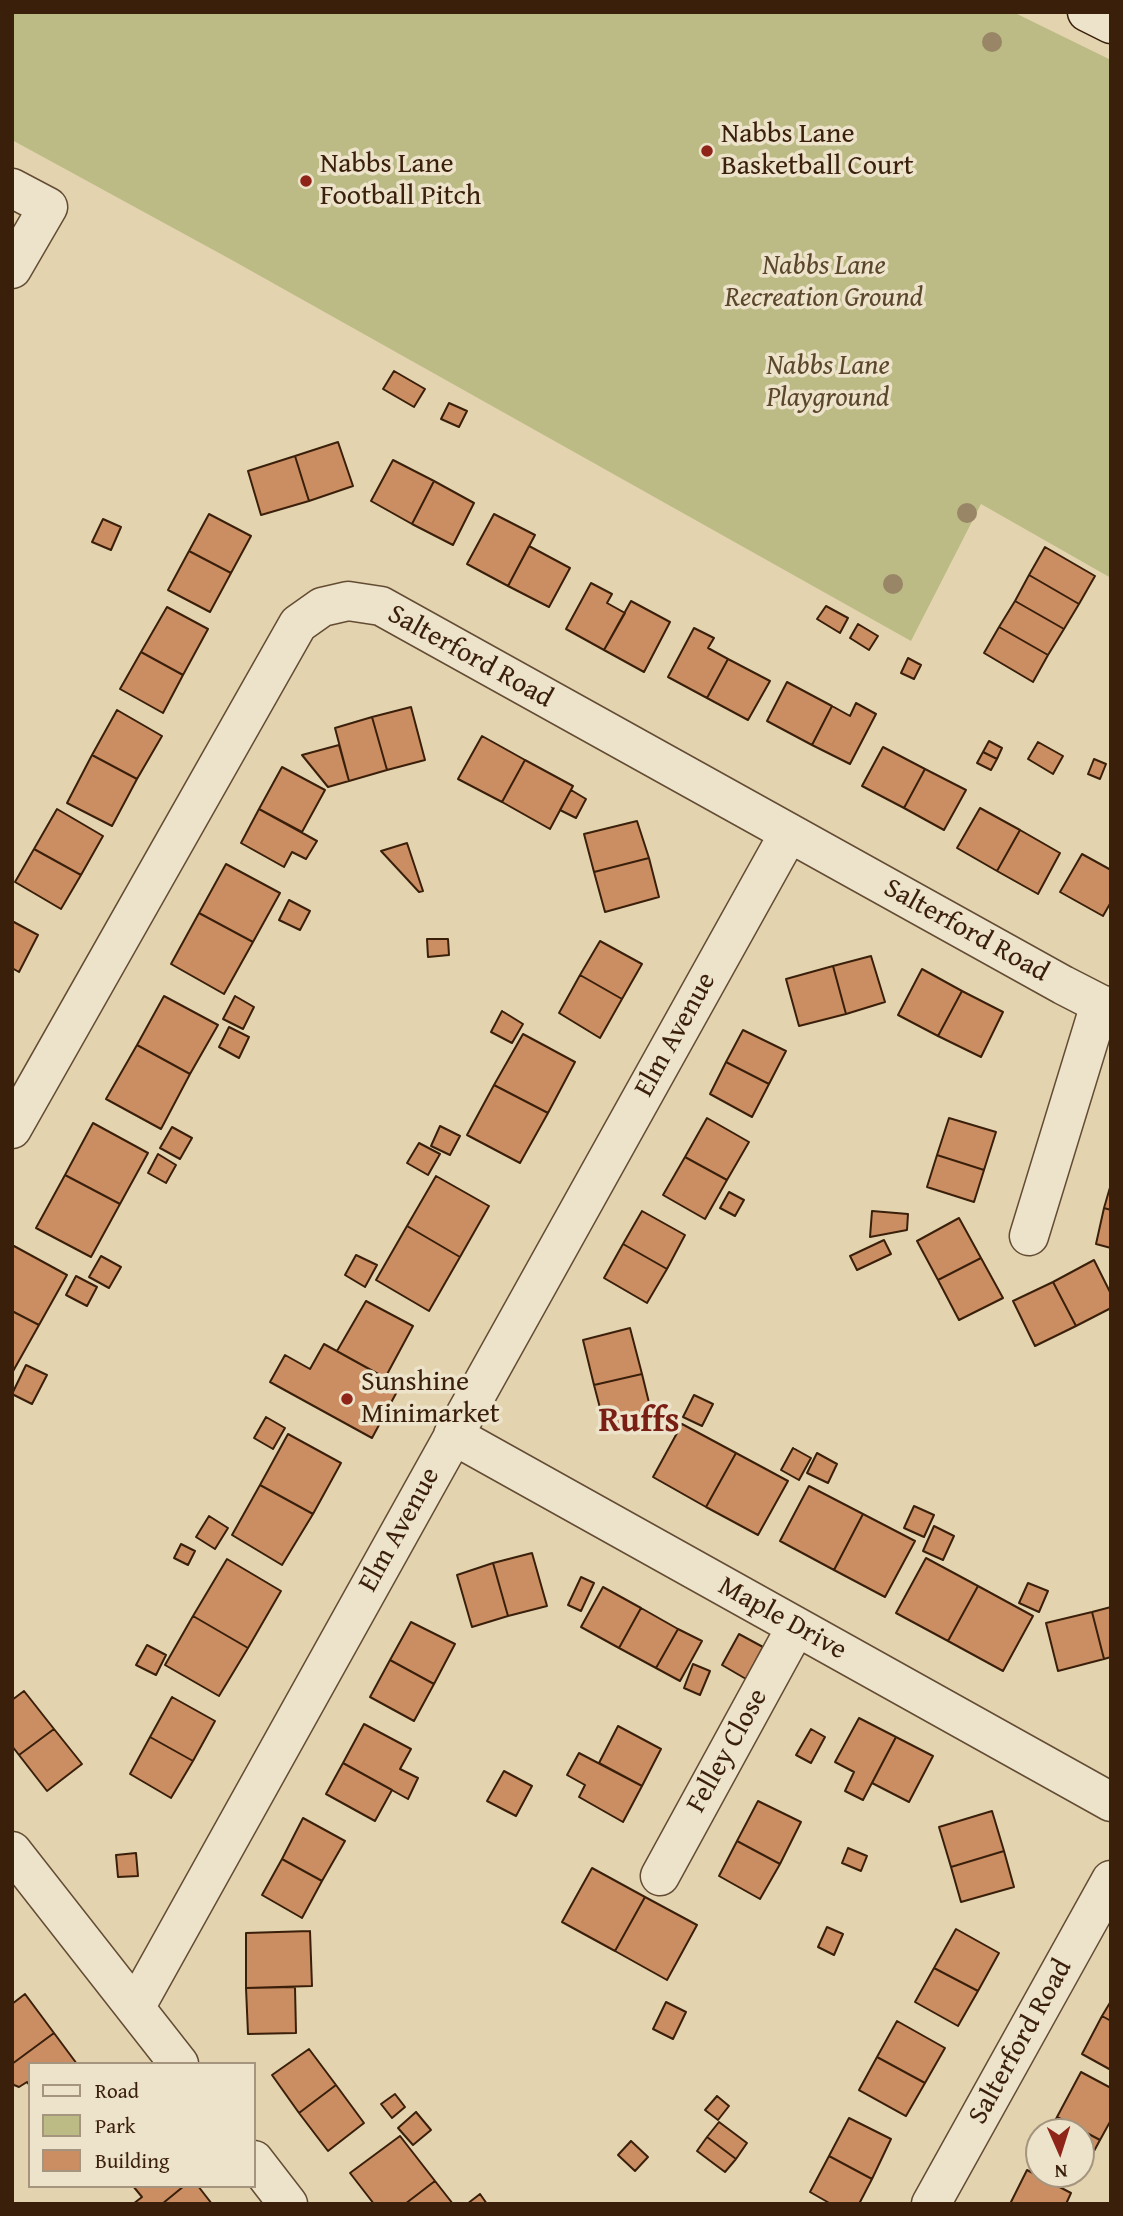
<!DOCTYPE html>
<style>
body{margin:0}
#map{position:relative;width:1123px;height:2216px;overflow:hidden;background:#e3d4af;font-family:"Gentium Book Plus",serif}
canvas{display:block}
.frame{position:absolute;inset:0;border:14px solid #3a1f0b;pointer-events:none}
.legend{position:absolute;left:28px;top:2062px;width:228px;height:126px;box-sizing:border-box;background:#ede3cb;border:2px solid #a5957e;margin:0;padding:9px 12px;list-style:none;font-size:21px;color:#3a1f0b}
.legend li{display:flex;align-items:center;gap:14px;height:35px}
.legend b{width:35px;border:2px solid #a5957e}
.north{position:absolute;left:1025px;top:2118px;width:70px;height:70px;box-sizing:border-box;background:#ede3cb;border:2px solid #a5957e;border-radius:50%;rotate:177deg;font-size:19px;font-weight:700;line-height:28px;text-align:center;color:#3a1f0b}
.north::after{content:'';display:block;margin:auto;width:24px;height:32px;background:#8f2418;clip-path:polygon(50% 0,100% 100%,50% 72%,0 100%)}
</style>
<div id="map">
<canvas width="1123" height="2216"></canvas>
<div class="frame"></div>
<ul class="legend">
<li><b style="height:9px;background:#ede3cb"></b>Road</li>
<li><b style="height:19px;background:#bcbb85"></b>Park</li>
<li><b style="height:19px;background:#cb8e62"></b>Building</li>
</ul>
<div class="north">N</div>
</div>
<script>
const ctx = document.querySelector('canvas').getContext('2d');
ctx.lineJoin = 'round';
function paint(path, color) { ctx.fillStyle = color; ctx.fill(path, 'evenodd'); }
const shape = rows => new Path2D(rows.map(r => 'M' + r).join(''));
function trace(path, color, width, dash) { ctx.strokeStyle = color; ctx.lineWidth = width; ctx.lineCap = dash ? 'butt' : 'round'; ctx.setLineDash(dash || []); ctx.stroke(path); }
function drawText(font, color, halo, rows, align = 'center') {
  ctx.font = font + ' "Gentium Book Plus",serif'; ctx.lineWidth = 7; ctx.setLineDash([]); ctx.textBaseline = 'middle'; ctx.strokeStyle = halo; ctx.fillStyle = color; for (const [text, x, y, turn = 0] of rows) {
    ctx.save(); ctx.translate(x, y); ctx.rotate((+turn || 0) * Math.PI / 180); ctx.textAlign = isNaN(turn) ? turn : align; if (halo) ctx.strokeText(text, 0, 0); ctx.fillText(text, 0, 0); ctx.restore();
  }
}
const green = shape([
 [12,12,1013,12,1111,60,1111,578,981,504,911,641,230,259,12,140]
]);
const building = shape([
 [394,371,425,389,414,407,383,389,394,371],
 [449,403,467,411,459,427,441,419,449,403],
 [338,442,353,486,309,501,295,456,338,442],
 [295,456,309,501,261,515,248,471,295,456],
 [393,460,434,481,412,524,371,501,393,460],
 [434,481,474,503,453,545,412,524,434,481],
 [209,514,251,536,231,573,189,551,209,514],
 [494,514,535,535,508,586,467,564,494,514],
 [103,519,121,527,111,550,92,542,103,519],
 [529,546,570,568,549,607,508,586,529,546],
 [1045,547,1095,576,1079,604,1029,575,1045,547],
 [189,551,231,573,210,612,168,590,189,551],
 [1029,575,1079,604,1064,629,1015,601,1029,575],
 [591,583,612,594,607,603,625,613,604,650,566,629,591,583],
 [631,601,670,622,644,672,604,650,631,601],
 [1015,601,1064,629,1048,655,999,627,1015,601],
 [826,606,848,618,840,633,817,619,826,606],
 [167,607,208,629,183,675,141,652,167,607],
 [858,624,878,636,869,650,850,638,858,624],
 [999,627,1048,655,1033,682,984,653,999,627],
 [694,628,714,638,708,648,728,659,707,698,668,677,694,628],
 [141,652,183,675,163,713,120,689,141,652],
 [908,658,921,665,914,679,901,673,908,658],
 [728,659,770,681,748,720,707,698,728,659],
 [787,682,832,706,812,745,767,721,787,682],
 [856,703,876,714,850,764,812,745,832,706,850,716,856,703],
 [411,707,425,760,387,770,372,717,411,707],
 [117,710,162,736,137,779,92,755,117,710],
 [372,717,387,770,349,781,335,728,372,717],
 [482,736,525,760,502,802,458,779,482,736],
 [989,741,1002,748,997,759,983,752,989,741],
 [1038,742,1063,756,1053,774,1028,759,1038,742],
 [339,745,349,781,328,787,302,755,339,745],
 [883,747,925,769,904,808,862,786,883,747],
 [983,752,997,759,991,770,977,763,983,752],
 [92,755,137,779,112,826,67,803,92,755],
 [1094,759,1106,764,1100,779,1088,774,1094,759],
 [525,760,573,786,550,829,502,802,525,760],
 [282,767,325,790,302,832,259,809,282,767],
 [925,769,966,790,944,830,904,808,925,769],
 [571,790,586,799,576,818,560,810,571,790],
 [980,808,1020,830,997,871,957,848,980,808],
 [57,809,103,836,81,875,34,849,57,809],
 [259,809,317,841,306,859,292,852,284,867,241,843,259,809],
 [637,821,649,858,594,872,584,834,637,821],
 [1020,830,1060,853,1038,894,997,871,1020,830],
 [407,843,423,891,419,892,381,851,407,843],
 [34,849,81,875,61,909,15,882,34,849],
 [1082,854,1111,870,1111,902,1103,916,1060,892,1082,854],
 [649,858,659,897,605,912,594,872,649,858],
 [226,864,280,893,253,942,199,913,226,864],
 [289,900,310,911,300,930,279,920,289,900],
 [199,913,253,942,224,994,171,964,199,913],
 [12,921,38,935,19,972,12,968,12,921],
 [427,939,448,939,449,955,428,957,427,939],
 [600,941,642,964,622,999,580,975,600,941],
 [871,956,885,1002,846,1014,833,966,871,956],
 [833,966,846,1014,799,1026,786,979,833,966],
 [922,969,962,991,938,1036,898,1015,922,969],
 [580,975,622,999,600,1038,559,1013,580,975],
 [962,991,1003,1012,981,1057,938,1036,962,991],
 [164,996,218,1025,190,1074,137,1045,164,996],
 [235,996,254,1007,243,1029,223,1019,235,996],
 [502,1011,523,1024,512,1043,491,1032,502,1011],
 [229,1027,249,1037,239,1058,219,1047,229,1027],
 [743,1030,786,1051,769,1084,726,1062,743,1030],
 [523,1034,575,1062,548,1113,494,1085,523,1034],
 [137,1045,190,1074,161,1129,106,1099,137,1045],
 [726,1062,769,1084,752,1117,710,1094,726,1062],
 [494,1085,548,1113,520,1163,467,1135,494,1085],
 [707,1118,749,1142,727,1180,685,1157,707,1118],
 [949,1118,996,1132,984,1170,937,1155,949,1118],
 [93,1123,148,1153,120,1204,65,1175,93,1123],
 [440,1126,460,1136,450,1155,431,1146,440,1126],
 [172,1127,192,1138,180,1159,160,1148,172,1127],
 [419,1143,440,1154,428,1175,407,1163,419,1143],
 [158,1154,176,1165,166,1183,148,1173,158,1154],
 [937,1155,984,1170,974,1202,927,1187,937,1155],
 [685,1157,727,1180,705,1219,663,1195,685,1157],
 [65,1175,120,1204,91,1257,36,1228,65,1175],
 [436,1176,489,1206,460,1257,407,1226,436,1176],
 [1111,1184,1111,1210,1104,1208,1111,1184],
 [729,1192,744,1200,735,1216,720,1208,729,1192],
 [1104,1208,1111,1210,1111,1248,1096,1244,1104,1208],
 [642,1211,685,1235,667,1269,623,1244,642,1211],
 [872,1211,908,1214,907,1230,870,1237,872,1211],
 [959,1218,981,1258,938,1280,917,1241,959,1218],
 [407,1226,460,1257,429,1311,376,1280,407,1226],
 [884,1240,891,1254,857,1270,850,1256,884,1240],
 [623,1244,667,1269,647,1303,604,1278,623,1244],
 [14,1246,67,1275,39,1325,12,1311,12,1249,14,1246],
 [356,1255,377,1265,365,1287,345,1275,356,1255],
 [101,1256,121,1267,109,1288,89,1277,101,1256],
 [981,1258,1003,1298,959,1320,938,1280,981,1258],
 [1094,1260,1111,1294,1111,1308,1076,1326,1053,1282,1094,1260],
 [76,1276,97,1287,87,1306,66,1295,76,1276],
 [1053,1282,1076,1326,1035,1346,1013,1301,1053,1282],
 [366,1301,413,1326,385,1378,337,1351,366,1301],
 [12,1311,39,1325,12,1373,12,1311],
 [630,1328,642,1374,594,1385,583,1340,630,1328],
 [324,1344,400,1386,372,1438,270,1382,285,1355,310,1369,324,1344],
 [26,1365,47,1375,32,1404,12,1394,26,1365],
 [642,1374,652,1415,605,1427,594,1385,642,1374],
 [694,1395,713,1404,702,1426,683,1417,694,1395],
 [266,1417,285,1428,273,1449,254,1438,266,1417],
 [682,1424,736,1453,706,1507,653,1477,682,1424],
 [288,1434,341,1463,313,1514,260,1485,288,1434],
 [793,1448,811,1458,799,1480,781,1470,793,1448],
 [736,1453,788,1481,758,1535,706,1507,736,1453],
 [817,1453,837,1464,828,1483,807,1473,817,1453],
 [260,1485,313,1514,282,1565,232,1535,260,1485],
 [809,1486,863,1514,834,1570,780,1541,809,1486],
 [914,1506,934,1515,924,1537,904,1528,914,1506],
 [863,1514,915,1541,885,1597,834,1570,863,1514],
 [209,1516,228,1528,215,1549,196,1537,209,1516],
 [934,1526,954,1536,943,1560,923,1551,934,1526],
 [181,1544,195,1551,188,1565,174,1558,181,1544],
 [532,1553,547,1606,508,1616,493,1563,532,1553],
 [926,1558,978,1586,948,1641,896,1613,926,1558],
 [227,1559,281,1591,248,1648,193,1616,227,1559],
 [493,1563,508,1616,472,1627,457,1575,493,1563],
 [581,1577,594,1583,581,1611,568,1605,581,1577],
 [1028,1583,1048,1591,1039,1612,1019,1603,1028,1583],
 [978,1586,1033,1616,1003,1671,948,1641,978,1586],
 [603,1587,641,1608,619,1648,581,1627,603,1587],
 [1111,1607,1111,1657,1104,1659,1092,1612,1111,1607],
 [641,1608,678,1629,656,1668,619,1648,641,1608],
 [1092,1612,1104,1659,1058,1671,1046,1623,1092,1612],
 [193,1616,248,1648,219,1696,165,1665,193,1616],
 [411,1622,455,1644,434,1684,390,1660,411,1622],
 [678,1629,702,1641,680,1681,656,1668,678,1629],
 [739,1634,763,1647,746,1679,722,1665,739,1634],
 [147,1645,166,1655,156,1675,136,1665,147,1645],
 [390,1660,434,1684,414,1721,370,1697,390,1660],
 [693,1664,710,1671,700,1695,684,1688,693,1664],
 [24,1691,54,1729,19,1755,12,1746,12,1700,24,1691],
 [172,1697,215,1721,193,1761,150,1737,172,1697],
 [859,1718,896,1737,863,1800,845,1791,854,1772,835,1762,859,1718],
 [364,1724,411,1749,400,1769,418,1778,408,1799,343,1763,364,1724],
 [618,1726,661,1749,642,1786,599,1763,618,1726],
 [54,1729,82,1764,47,1791,19,1755,54,1729],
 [811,1729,825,1737,811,1763,796,1755,811,1729],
 [150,1737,193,1761,171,1798,130,1774,150,1737],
 [896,1737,933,1756,909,1802,872,1783,896,1737],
 [579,1753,642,1786,623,1822,579,1797,585,1785,567,1775,579,1753],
 [343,1763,392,1790,375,1821,326,1794,343,1763],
 [504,1771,532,1786,516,1816,487,1801,504,1771],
 [758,1801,801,1822,780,1864,737,1841,758,1801],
 [992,1811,1004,1851,951,1867,939,1827,992,1811],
 [303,1818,345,1841,322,1881,282,1859,303,1818],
 [737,1841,780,1864,760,1899,719,1876,737,1841],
 [848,1848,867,1856,861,1871,842,1863,848,1848],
 [1004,1851,1014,1887,961,1902,951,1867,1004,1851],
 [136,1853,138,1876,118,1877,116,1855,136,1853],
 [282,1859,322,1881,302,1918,262,1895,282,1859],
 [592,1868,645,1897,615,1951,562,1922,592,1868],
 [645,1897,697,1925,667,1980,615,1951,645,1897],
 [827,1927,843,1934,834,1955,818,1947,827,1927],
 [956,1929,999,1953,978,1991,934,1968,956,1929],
 [310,1931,312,1986,246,1988,246,1933,310,1931],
 [934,1968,978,1991,958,2026,915,2002,934,1968],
 [295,1987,296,2033,248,2034,246,1988,295,1987],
 [25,1994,54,2033,12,2064,12,2004,25,1994],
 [1111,2001,1111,2021,1102,2016,1111,2001],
 [666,2002,686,2012,673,2039,653,2029,666,2002],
 [1102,2016,1111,2021,1111,2070,1082,2054,1102,2016],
 [897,2021,945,2048,925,2083,877,2057,897,2021],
 [54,2033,77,2064,30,2064,30,2086,27,2082,19,2087,14,2085,12,2082,12,2064,54,2033],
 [309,2049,336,2085,299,2113,272,2075,309,2049],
 [877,2057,925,2083,906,2116,859,2090,877,2057],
 [1081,2072,1111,2088,1111,2120,1100,2140,1057,2117,1081,2072],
 [336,2085,364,2123,328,2151,299,2113,336,2085],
 [395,2094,405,2107,392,2118,381,2104,395,2094],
 [717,2096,729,2106,718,2120,705,2110,717,2096],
 [416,2112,431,2130,413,2145,398,2128,416,2112],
 [1057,2117,1100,2140,1081,2175,1078,2174,1081,2174,1081,2132,1049,2132,1057,2117],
 [849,2118,891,2139,872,2179,829,2156,849,2118],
 [719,2122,747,2143,736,2159,707,2137,719,2122],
 [400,2136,435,2181,405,2204,374,2204,350,2173,400,2136],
 [707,2137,736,2159,725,2172,697,2151,707,2137],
 [631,2141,648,2157,635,2171,618,2155,631,2141],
 [829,2156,872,2179,859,2204,831,2204,810,2192,829,2156],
 [1027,2170,1071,2193,1066,2204,1010,2204,1027,2170],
 [435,2181,453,2204,405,2204,435,2181],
 [133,2186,184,2186,162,2204,133,2204,142,2197,133,2186],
 [184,2186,198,2186,212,2204,162,2204,184,2186],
 [480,2194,487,2204,467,2204,480,2194]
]);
const street = shape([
 [12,188,48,207,12,269],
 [12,1129,298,624,322,607,348,601,381,606,1063,985,1100,1004,1111,1007],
 [1029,1236,1100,1004],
 [453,1435,1111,1802],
 [12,1851,179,2064],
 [660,1876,796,1627],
 [135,2008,789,833],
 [254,2160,288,2204],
 [931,2204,1111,1880]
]);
const secondary = shape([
 [1087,12,1111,24]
]);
const trees = [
 [992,42],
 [967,513],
 [893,584]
];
const markers = [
 [707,151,7,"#8f2418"],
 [306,181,7,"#8f2418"],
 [347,1399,7,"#8f2418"]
];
const poiNames = [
 ["Nabbs Lane",721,135],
 ["Basketball Court",721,167],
 ["Nabbs Lane",320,165],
 ["Football Pitch",320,197],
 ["Sunshine",361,1383],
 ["Minimarket",361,1415]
];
const parkNames = [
 ["Nabbs Lane",824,267],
 ["Recreation Ground",824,299],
 ["Nabbs Lane",828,367],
 ["Playground",828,399]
];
const streetNames = [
 ["Salterford Road",470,657,29],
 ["Salterford Road",966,931,29],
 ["Elm Avenue",676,1035,-61],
 ["Elm Avenue",400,1530,-61],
 ["Maple Drive",782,1619,29],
 ["Felley Close",728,1751,-61],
 ["Salterford Road",1021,2042,-61]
];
const districtNames = [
 ["Ruffs",639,1422]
];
paint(green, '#bcbb85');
paint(building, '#cb8e62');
trace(building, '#3a1f0b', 2);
trace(street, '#644c34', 41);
trace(secondary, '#3a1f0b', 41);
trace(street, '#ede3cb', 38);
trace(secondary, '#ede3cb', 38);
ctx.fillStyle = '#988666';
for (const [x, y] of trees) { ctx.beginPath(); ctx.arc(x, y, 10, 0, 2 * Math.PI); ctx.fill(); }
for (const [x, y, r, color] of markers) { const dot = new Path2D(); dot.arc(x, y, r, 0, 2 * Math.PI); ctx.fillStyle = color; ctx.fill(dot); trace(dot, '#ede3cb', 2.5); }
drawText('28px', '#3a1f0b', '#ede3cb', poiNames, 'left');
drawText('italic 28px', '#5a462a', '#ede3cb', parkNames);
drawText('28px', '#3a1f0b', '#ede3cb', streetNames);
drawText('bold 35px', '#7a1f14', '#ede3cb', districtNames);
</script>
